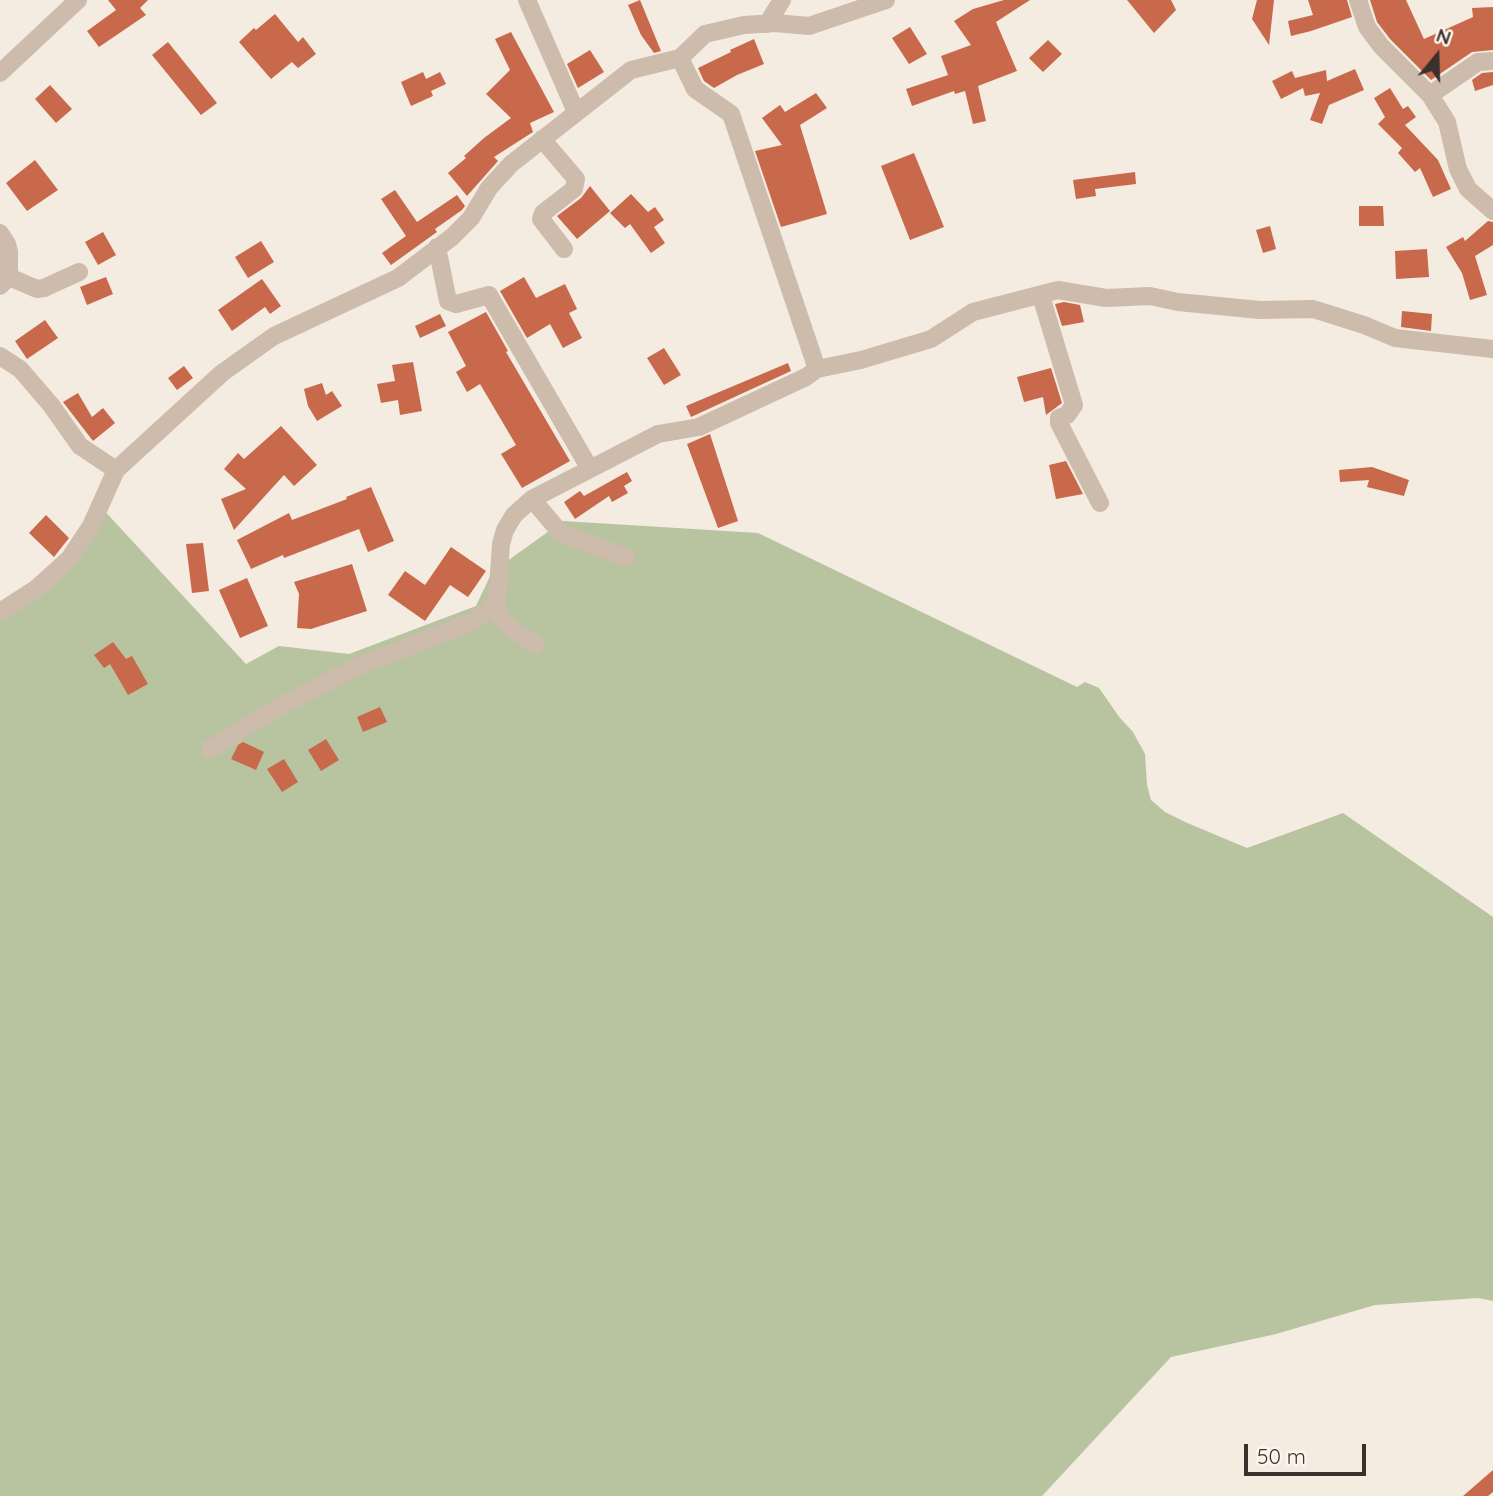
<!DOCTYPE html>
<style>
body{margin:0}
#map{position:relative;width:1493px;height:1496px;overflow:hidden;background:#f4ebe1;font-family:Quicksand,sans-serif}
canvas{display:block}
.north{position:absolute;left:1402px;top:21px;width:70px;height:70px;-webkit-text-stroke:5px #fbf5ee;paint-order:stroke;rotate:19deg;font-size:19px;font-weight:700;line-height:28px;text-align:center;color:#3b302b}
.north::after{content:'';display:block;margin:auto;width:24px;height:32px;background:#3b302b;clip-path:polygon(50% 0,100% 100%,50% 72%,0 100%)}
.scale{position:absolute;left:1244px;top:1444px;width:122px;height:32px;box-sizing:border-box;border:4px solid #3b302b;border-top:0;padding-left:9px;font-size:21px;line-height:24px;white-space:nowrap;color:#3b302b;-webkit-text-stroke:5px #fbf5ee;paint-order:stroke}
</style>
<div id="map">
<canvas width="1493" height="1496"></canvas>
<div class="north">N</div>
<div class="scale">50 m</div>
</div>
<script>
const ctx = document.querySelector('canvas').getContext('2d');
ctx.lineJoin = 'round';
function paint(path, color) { ctx.fillStyle = color; ctx.fill(path, 'evenodd'); }
const shape = rows => new Path2D(rows.map(r => 'M' + r).join(''));
function trace(path, color, width, dash) { ctx.strokeStyle = color; ctx.lineWidth = width; ctx.lineCap = dash ? 'butt' : 'round'; ctx.setLineDash(dash || []); ctx.stroke(path); }
const green = shape([
 [100,506,246,664,279,646,349,654,476,606,492,572,563,521,758,533,1077,687,1085,682,1099,688,1120,718,1133,732,1145,754,1147,785,1151,800,1165,812,1185,822,1247,848,1343,813,1493,917,1493,1301,1478,1298,1375,1305,1276,1334,1171,1357,1042,1496,0,1496,0,610,69,559]
]);
const building = shape([
 [108,0,148,0,140,8,146,15,99,47,87,31,116,10],
 [640,0,661,51,654,53,641,35,628,5],
 [1004,0,1030,0,996,22,1017,71,978,86,986,121,973,124,965,91,955,94,954,91,912,106,906,89,948,75,941,56,971,45,954,21,973,9],
 [1127,0,1171,0,1176,10,1154,33],
 [1257,0,1274,0,1269,45,1252,19],
 [1308,0,1347,0,1352,17,1311,31,1291,36,1288,21,1313,15],
 [1370,0,1406,0,1424,39,1473,17,1472,8,1493,7,1493,50,1472,52,1431,80,1390,39,1377,22],
 [275,14,298,42,303,37,316,54,298,68,292,62,271,79,239,42,254,28,256,30],
 [910,27,927,54,909,64,892,38],
 [511,32,554,112,530,123,533,132,494,157,498,161,467,196,448,173,466,158,464,156,484,138,511,118,486,94,510,70,495,39],
 [754,39,764,64,737,75,714,88,704,81,698,68,731,52,730,50],
 [1048,40,1062,54,1043,72,1029,58],
 [168,42,217,103,201,115,152,55],
 [590,50,604,72,578,88,567,64],
 [1355,69,1364,90,1329,105,1322,124,1310,120,1320,93,1305,96,1303,88,1281,99,1272,81,1292,71,1295,78,1326,70,1327,81],
 [423,72,426,79,440,72,446,84,431,91,433,96,411,106,401,82],
 [1493,72,1493,85,1475,91,1472,80,1482,73],
 [50,85,72,109,56,123,35,99],
 [1390,88,1403,109,1408,106,1416,117,1405,125,1438,160,1451,189,1433,197,1420,168,1415,172,1398,153,1402,148,1378,124,1385,117,1374,98],
 [816,93,827,108,800,125,827,214,781,227,755,151,782,145,762,118,780,105,785,112],
 [914,153,944,227,910,240,881,166],
 [35,160,58,190,27,211,6,183],
 [1135,172,1136,184,1095,189,1096,196,1076,199,1073,180],
 [590,186,610,211,577,239,557,216,581,198],
 [395,190,417,222,457,195,465,206,462,210,435,229,437,232,391,265,382,253,406,236,381,199],
 [631,194,648,212,655,207,664,220,654,227,665,243,651,253,630,224,625,228,610,213],
 [1359,206,1383,206,1384,226,1359,226],
 [1488,221,1493,222,1493,245,1475,256,1487,295,1470,300,1462,273,1446,247,1463,237,1465,241],
 [1270,226,1276,249,1263,253,1256,230],
 [103,232,116,255,98,265,85,242],
 [261,241,274,262,248,278,235,257],
 [1427,249,1429,277,1396,279,1395,251],
 [106,277,113,294,87,305,80,287],
 [524,277,536,298,565,284,577,309,569,313,582,338,563,348,550,324,527,338,500,291],
 [262,279,281,306,270,314,265,307,232,331,218,310],
 [1064,302,1080,305,1084,322,1062,326,1055,304],
 [1402,311,1432,314,1431,331,1401,327],
 [486,312,508,351,506,352,570,461,522,488,501,454,516,445,480,384,467,392,456,372,466,366,448,332],
 [440,314,446,326,420,338,415,326],
 [45,320,58,338,27,359,15,341],
 [664,348,681,375,664,385,647,358],
 [413,362,422,411,400,415,398,400,381,403,377,384,395,381,392,365],
 [788,363,791,371,691,417,686,406],
 [184,366,193,378,177,390,168,378],
 [1051,368,1062,403,1046,415,1043,397,1024,402,1017,377],
 [322,383,326,395,332,391,342,406,317,421,308,406,304,389],
 [78,393,92,417,103,408,115,423,93,441,63,402],
 [281,426,317,465,294,486,284,475,234,530,221,499,246,489,224,469,238,453,244,459],
 [710,434,738,521,718,528,687,444],
 [1066,461,1083,494,1056,499,1049,465],
 [1372,467,1409,480,1404,496,1367,487,1369,480,1340,482,1339,470],
 [627,472,632,481,624,486,628,493,612,502,609,496,575,519,564,502,580,491,584,496],
 [371,487,394,541,368,552,359,529,284,558,283,555,251,569,237,540,289,513,292,520,347,499,346,497],
 [46,515,69,538,54,557,29,533],
 [203,543,209,591,192,593,186,544],
 [451,547,486,571,468,597,450,585,425,621,388,595,405,571,425,585],
 [352,564,367,611,311,629,297,628,299,594,294,582],
 [247,578,268,626,240,638,219,590],
 [113,642,126,659,132,656,148,684,128,695,110,664,104,668,94,655],
 [380,707,387,722,363,732,357,717],
 [326,739,339,760,321,771,308,750],
 [243,742,264,752,256,770,231,759,238,745],
 [284,759,298,782,282,792,267,769],
 [1493,1470,1493,1492,1488,1496,1463,1496]
]);
const minor = shape([
 [527,0,576,112],
 [1358,0,1367,27,1381,46,1430,95,1447,122,1458,169,1468,189,1493,211],
 [767,24,782,0],
 [0,73,78,0],
 [1430,95,1478,62,1493,61],
 [542,139,576,179,574,189,543,213,541,219,564,249],
 [0,233,7,244,9,252,9,277,0,286],
 [437,247,448,301,456,304,489,295,590,469],
 [9,277,37,289,44,288,79,272],
 [1041,296,1074,405,1067,415,1059,418,1059,423,1100,503],
 [0,356,20,369,51,405,80,446,116,470],
 [817,369,861,360,931,339,973,312,1058,290,1106,298,1150,296,1178,302,1260,310,1313,309,1364,325,1395,338,1493,349],
 [532,499,559,531,575,539,626,557],
 [0,612,37,588,69,559,91,526,116,470,222,373,274,336,398,278,452,237,471,218,489,188,511,164,631,70,680,58,705,34,744,25,775,23,809,26,886,0],
 [535,644,509,627,499,616,497,602,501,544,505,530,514,515,532,499,658,434,699,427,806,377,817,369,731,114,695,89,680,58],
 [210,749,274,710,356,667,474,621,497,602]
]);
paint(green, '#b8c4a0');
paint(building, '#c8694b');
trace(minor, '#cdbbac', 18);
</script>
